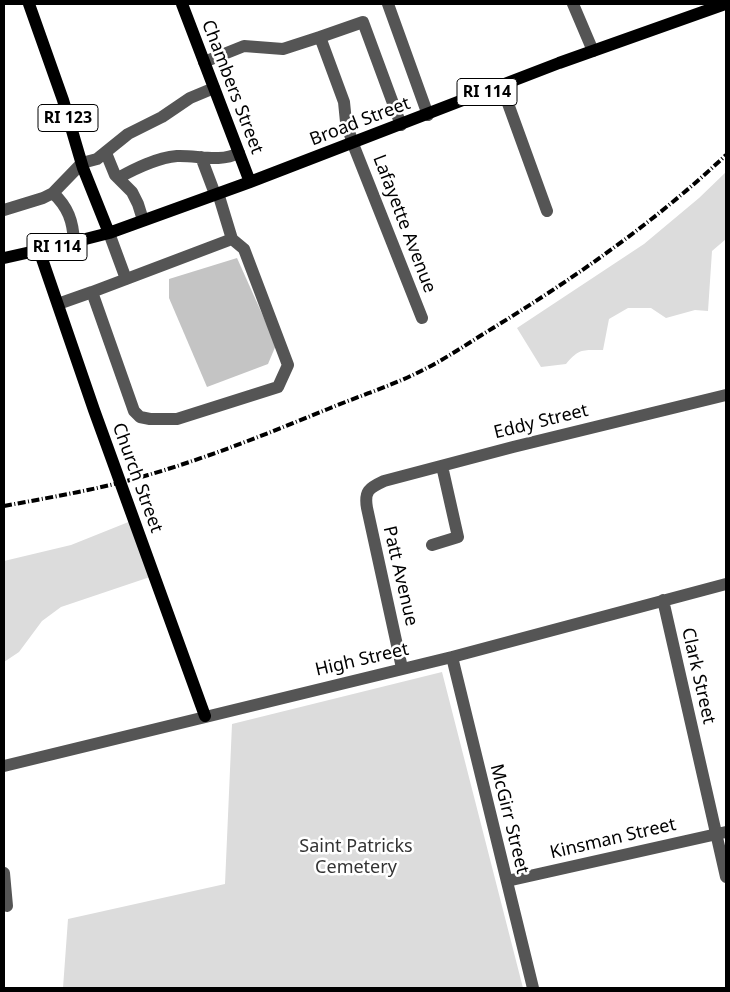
<!DOCTYPE html>
<style>
body{margin:0}
#map{position:relative;width:730px;height:992px;overflow:hidden;background:#fff;font-family:"Noto Sans",sans-serif}
canvas{display:block}
.frame{position:absolute;inset:0;border:5px solid #000;pointer-events:none}
</style>
<div id="map">
<canvas width="730" height="992"></canvas>
<div class="frame"></div>
</div>
<script>
const g = document.querySelector('canvas').getContext('2d');
g.lineJoin = 'round';
function fillPath(path, color) {
  g.fillStyle = color;
  g.fill(path, 'evenodd');
}
function trace(path, color, width, dash) {
  g.strokeStyle = color;
  g.lineWidth = width;
  g.lineCap = dash ? 'butt' : 'round';
  g.setLineDash(dash || []);
  g.stroke(path);
}
function label(font, color, halo, rows, align = 'center') {
  g.font = font + ' "Noto Sans",sans-serif';
  g.lineWidth = 5;
  g.setLineDash([]);
  g.textBaseline = 'middle';
  g.strokeStyle = halo;
  g.fillStyle = color;
  for (const [text, x, y, turn = 0] of rows) {
    g.save();
    g.translate(x, y);
    g.rotate((+turn || 0) * Math.PI / 180);
    g.textAlign = isNaN(turn) ? turn : align;
    if (halo) g.strokeText(text, 0, 0);
    g.fillText(text, 0, 0);
    g.restore();
  }
}
const green = new Path2D(`
 M726,172V239L712,251L708,311L695,310L666,318L651,308H628L609,319L603,350C583,350 579,348 566,364L541,367L517,328L644,244L699,198Z
 M131,521L150,577L61,607L42,621L19,652L4,662V561L71,545Z
 M442,672L523,988H63L68,919L225,884L232,724Z`);
const building = new Path2D(`
 M237,258L276,345L268,364L207,387L169,298V279Z`);
const minor = new Path2D(`
 M388,4L428,115
 M573,4L593,51
 M320,37L363,22L401,125
 M204,62L244,46L283,49L320,37L344,102L346,122L353,144L422,318
 M502,87L547,211
 M106,153L115,175L132,192L138,204L143,220
 M201,157L215,194
 M118,178C136,168 156,158 177,156C197,155 219,163 239,153
 M53,193C68,207 73,221 74,242
 M218,193L232,239L244,249L288,365L278,387L177,419H150L140,417L134,411L92,292L232,239
 M4,210L43,198L53,193L82,163L97,159L128,134L162,117L190,98L214,88
 M109,233L126,279
 M58,304L92,292
 M432,545L458,537L442,466
 M663,600L726,877
 M452,657L533,988
 M402,668L367,508C364,491 369,488 384,481L513,447L726,395
 M4,766L452,657L726,584
 M4,873L7,906
 M507,881L726,832`);
const major = new Path2D(`
 M29,4L63,100L83,168L109,233
 M182,4L250,182
 M39,250L94,410L205,716
 M4,258L62,245L109,233L250,182L559,63L725,4`);
const rail = new Path2D(`
 M4,506C52,497 101,489 148,475C210,457 269,433 328,409C359,396 394,385 423,370C447,358 470,342 493,328C576,277 655,222 726,155`);
const shields = [
 [487,92,60],
 [68,118,60],
 [57,247,60]
];
const shieldNames = [
 ["RI 114",487,92],
 ["RI 123",68,118],
 ["RI 114",57,247]
];
const streetNames = [
 ["Chambers Street",232,87,69],
 ["Broad Street",360,122,-21],
 ["Lafayette Avenue",404,224,69],
 ["Eddy Street",541,422,-14],
 ["Church Street",137,478,70],
 ["Patt Avenue",400,576,77],
 ["High Street",362,660,-13],
 ["Clark Street",698,676,77],
 ["McGirr Street",509,819,76],
 ["Kinsman Street",613,839,-13]
];
const parkNames = [
 ["Saint Patricks",356,847],
 ["Cemetery",356,868]
];
fillPath(green, '#dcdcdc');
fillPath(building, '#c4c4c4');
trace(minor, '#555', 12);
trace(major, '#000', 12);
trace(rail, '#000', 4, [8, 2.5, 1, 2.5]);
for (const [x, y, w] of shields) {
  const box = new Path2D();
  box.roundRect(x - w / 2, y - 13.5, w, 27, 4);
  g.fillStyle = '#fff';
  g.fill(box);
  trace(box, '#000', 1);
}
label('bold 16px', '#000', null, shieldNames);
label('18px', '#000', '#fff', streetNames);
label('18px', '#333', '#fff', parkNames);
</script>
